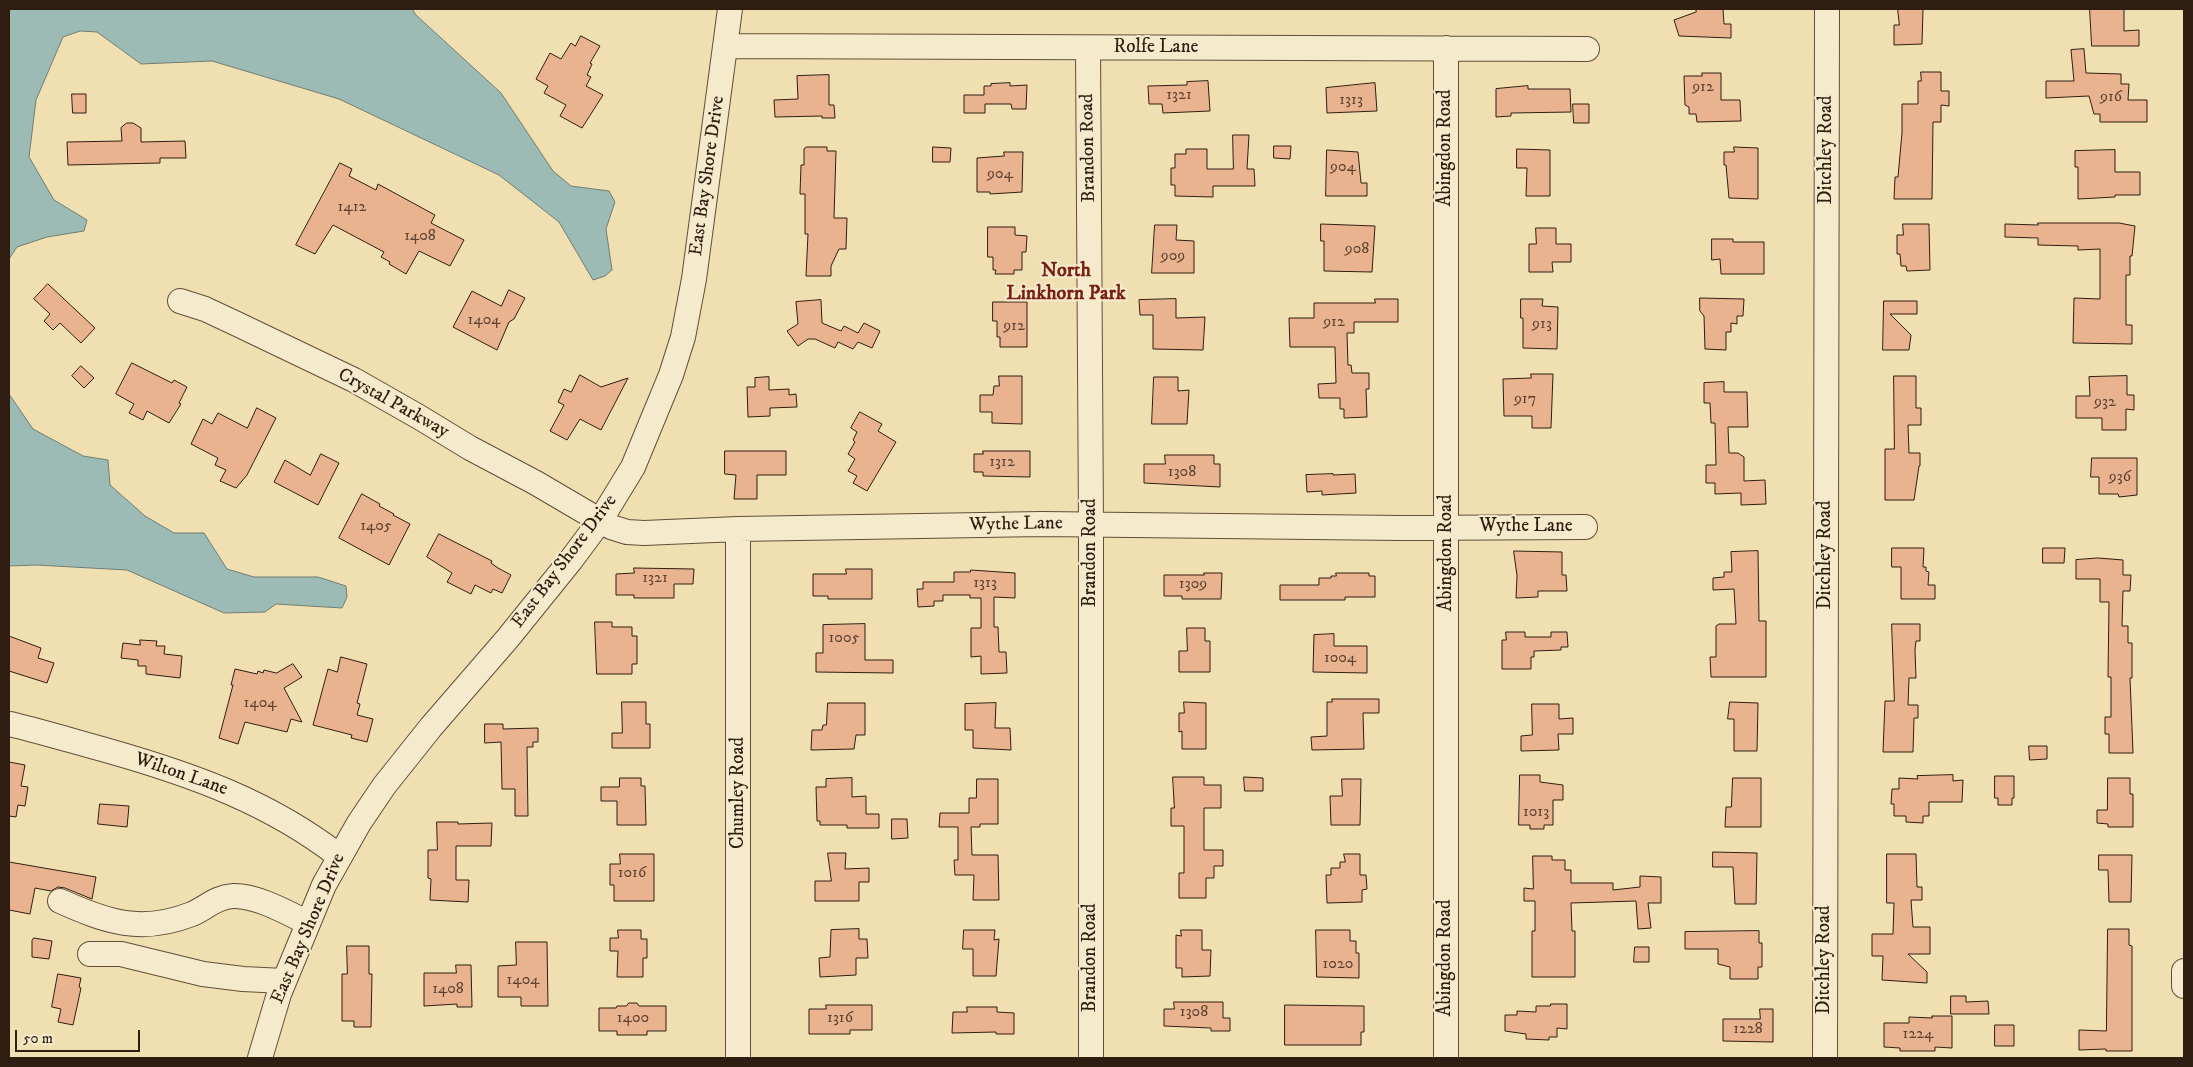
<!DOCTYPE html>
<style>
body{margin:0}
#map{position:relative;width:2193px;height:1067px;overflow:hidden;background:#f0e0b1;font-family:"IM FELL DW Pica",serif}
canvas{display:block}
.frame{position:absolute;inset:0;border:10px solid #301d11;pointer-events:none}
.scale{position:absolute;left:15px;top:1030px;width:125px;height:22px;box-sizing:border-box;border:2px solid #301d11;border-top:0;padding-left:6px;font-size:15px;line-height:18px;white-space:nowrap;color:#301d11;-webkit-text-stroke:4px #f5ebcc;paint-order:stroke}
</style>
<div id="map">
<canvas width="2193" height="1067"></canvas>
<div class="frame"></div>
<div class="scale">50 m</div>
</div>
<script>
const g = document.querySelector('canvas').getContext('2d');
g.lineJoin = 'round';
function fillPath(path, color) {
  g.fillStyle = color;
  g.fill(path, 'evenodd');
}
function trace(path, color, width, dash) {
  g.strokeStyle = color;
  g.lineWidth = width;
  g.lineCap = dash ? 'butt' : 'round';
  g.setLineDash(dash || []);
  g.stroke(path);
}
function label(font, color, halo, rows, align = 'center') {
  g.font = font + ' "IM FELL DW Pica",serif';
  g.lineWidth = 4;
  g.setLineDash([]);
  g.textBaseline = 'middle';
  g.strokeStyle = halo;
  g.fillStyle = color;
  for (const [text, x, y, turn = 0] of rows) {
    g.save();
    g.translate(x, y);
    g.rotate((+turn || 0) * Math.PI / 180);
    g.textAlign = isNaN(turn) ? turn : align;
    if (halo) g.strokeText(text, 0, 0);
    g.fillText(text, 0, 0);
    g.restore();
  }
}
const water = new Path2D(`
 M9,9H412L416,15L501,93L553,171L571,186L609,191L615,202L606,229L612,270L605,276L593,280L559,222L499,175L339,99L212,61L141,64L97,32L80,31L63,37L36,100L29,157L54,200L87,220L84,231L47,237L17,247L9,259Z
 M9,394L33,429L83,456L108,460L110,485L145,516L174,533H204L227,569L254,577H318L346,586L347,597L342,608L276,604L265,612L224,613L127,570L36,565L9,566Z`);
const building = new Path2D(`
 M1696,9H1723L1724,24H1731V38L1679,36L1674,20L1696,12Z
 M1898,9H1923L1922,44L1894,45V25H1899Z
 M2090,9H2124V31L2139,30V46H2092Z
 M581,36L600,46L590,63L592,64L587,75L591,77L586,86L603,95L582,128L560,116L566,105L544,93L548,86L536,79L550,53L561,59L571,43L575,46Z
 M2084,49L2086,73L2121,74V84H2129L2128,100H2147V122H2100V114H2094L2089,96L2046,98V81H2074L2071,50Z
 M1921,72H1941V91H1949V106L1941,105V122H1933L1932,199H1894L1895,177H1898L1902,133V104H1918V81H1921Z
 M1702,73H1721V100H1740L1741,121L1697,122L1696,114H1689V107L1685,105L1684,76H1702Z
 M829,75V105H834L835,118H822V116L775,117L774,100L798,99L797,76Z
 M1208,81L1210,111L1163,113L1162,104H1149L1148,86L1187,85V82Z
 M1010,83V86L1027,85L1026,109H1012L1011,104H985V113H964V95H984V86H991V84Z
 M1375,83L1377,111L1327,113L1326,88Z
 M1528,86V89H1570L1571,112L1511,113V116L1496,117V89Z
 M72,94H86V113H73Z
 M1573,104H1589V123H1574Z
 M127,123H133L141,128V142L185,141L186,158H160V163L68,165L67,142L122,141L121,128Z
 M1233,135H1249L1247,169H1254L1255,186H1213V197L1175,196V185H1171V168H1175V154H1186V149H1207V169H1233Z
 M1274,146H1291L1290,159L1274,158Z
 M807,147H827V151H836L834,218H847L846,249H839L831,266V276H806L808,234H805V194H800L801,165H804V149Z
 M933,147L951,148L950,162H933Z
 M1734,147L1758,148V199L1729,198L1726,165H1724V152H1734Z
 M1517,149L1550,150V196H1526L1527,168H1517Z
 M1327,150L1358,152L1361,183H1367V196H1326Z
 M2115,150V172H2140V195H2115V197L2078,199V167H2075V151Z
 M1004,152H1023L1022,192L990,194V192H977V158L1004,156Z
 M340,163L352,169L349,176L376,190L378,184L435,215L431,223L464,240L450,266L419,251L406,274L389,264L390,262L381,257L384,252L333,225L315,254L296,245Z
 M2038,223H2119L2135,226L2132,256H2130V275H2126V325H2132V344L2073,343L2074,298L2100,299V249L2078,250V246L2038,245V238L2005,237V224L2038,225Z
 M1321,224L1375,226L1372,272L1324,271V241H1321Z
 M1903,224H1929L1930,270L1907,271L1906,266H1901L1900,254H1897V235H1903Z
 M1155,225H1177L1176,240L1194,241V273H1152Z
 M988,227H1015V235L1027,236L1026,252H1022V270H1014V274H995L996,270H993V257H988Z
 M1536,228H1556V244H1571V262H1552L1553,272H1529V244H1536Z
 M1712,239H1733V242H1764V274H1721L1720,259L1712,260Z
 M48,284L95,328L81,343L60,323L53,330L44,321L50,314L34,299Z
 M509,290L525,298L514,319L509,322L497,350L453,327L472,291L501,306Z
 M1700,298L1744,299L1743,316H1737V324L1731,323V332H1726V350L1705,349L1704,316L1700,311Z
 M1176,299V318L1205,317L1203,350L1153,349V315H1140L1139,300Z
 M1375,299H1398V322H1354V333H1347L1348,365H1351L1352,373H1369V389H1366L1367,417L1344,418V409H1340V398H1319L1318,384L1336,383L1335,347H1290L1289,318H1314V303H1375Z
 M1521,299H1543L1542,306L1558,307L1557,349L1523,348V318H1521Z
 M821,300L822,323L841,331L844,326L858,333L864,323L880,331L872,348L858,342L853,349L838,342L835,348L815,339H808L798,346L787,331L798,324L796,302Z
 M1884,301H1917V314H1890L1911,335L1909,350H1883Z
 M993,302H1027V347H1000V337H997V321H993Z
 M132,363L172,383L174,380L187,387L179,403L181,404L169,423L147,411L143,420L129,413L134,404L116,394Z
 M81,366L94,378L84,388L72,376Z
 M1531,374H1553L1551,428H1532V416H1504L1503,379L1531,378Z
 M580,375L601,387L628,378L601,430L580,419L567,440L550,431L564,405L558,402L564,389L571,392Z
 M999,376H1022V424L992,423V412H980V395H993L994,386H999Z
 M1894,376H1916V408H1921V425H1908L1909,453H1920V466H1919L1914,500H1885V449H1894Z
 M2127,376V395H2134V410L2126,409V430H2102V418H2076V396H2090L2089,377Z
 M769,377V390L789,389V395L796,394L797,407L770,408V416L748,417L747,387H755V378Z
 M1154,377H1178V391L1189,390L1187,424H1152Z
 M1724,382V392H1747L1748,427H1728L1729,453H1738L1744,457V481L1765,480L1766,504L1741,505V493L1715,494V483H1706V465H1716L1715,423H1711L1710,403H1704V383Z
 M257,408L276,418L247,475L236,488L220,481L226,470L215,465L218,458L191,444L203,419L212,424L218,413L247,428Z
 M860,412L882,424L878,431L896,442L867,491L853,483L857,476L848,471L855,459L848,454L855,442L853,440L857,432L851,428Z
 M725,451H786V475H757V499H734L736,475L725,474Z
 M983,451H1030V477L983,476V472H974V454H983Z
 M321,454L339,463L318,505L274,482L285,460L310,475Z
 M1165,455H1214V464H1220V487L1144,483V464H1165Z
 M2092,458H2137V495L2119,497L2118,494H2099V477H2091Z
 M1333,474V475L1355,474L1356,493L1322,495V491L1307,492L1306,475Z
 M362,494L380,504L379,506L394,514L393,515L410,524L389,565L339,538Z
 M439,534L492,561L491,563L498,568L511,575L502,593L493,589L491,593L475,585L471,594L447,582L452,573L427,557Z
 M1892,548H1924L1923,567H1926V571L1929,572L1928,585H1935V599H1901V567H1892Z
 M2043,548H2065L2064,563H2043Z
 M1514,551L1562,552V575H1566L1567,591H1538V597L1516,598L1517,576Z
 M1758,551L1759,621H1766V677H1711L1710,657H1716V626L1719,624H1736L1734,589L1713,590V578L1724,577V572H1732L1731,552Z
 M2098,558L2123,560V575H2131L2130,591H2123L2122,626H2128V643H2132V678H2130L2133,753H2109V734H2105V717H2111V677H2108L2109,602H2100V579H2076V560Z
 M634,568L694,569L693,584H674V598H634V595H616V574L634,573Z
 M846,569H872V599H828V596H813V574H846Z
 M971,570L1015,573V598L994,597V627H998L999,652H1006L1007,673L981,674V656L971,657V628H981V598H970V595H943V601H934V606L918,607L917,589H923V582H954V572H970Z
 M1204,573H1222L1221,599H1182V596H1164V575H1204Z
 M1336,573H1369V576H1375V597H1345V600H1280V585H1319V578H1331V576H1336Z
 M595,622H612V627H632V636H637V664H632V674H597Z
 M865,624V660H893V673L816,672V653H823V625Z
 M1892,624H1920V641H1916L1915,650L1916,678H1909L1908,705H1918V718H1914L1913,752H1883L1885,701H1894Z
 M1187,628H1205V641H1210V672H1179V651H1187Z
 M1506,632H1525V637H1551V632H1567L1568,647H1561V650L1534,651V657H1531V669H1502V640H1506Z
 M1334,634V646H1367V673L1313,672L1314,635Z
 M9,636L41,648L38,658L54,663L47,683L9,671Z
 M140,640L157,641L156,646H165L164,654L182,656L180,678L146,674V666H138V660L121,658L123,643L140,645Z
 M341,657L367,664L357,703L360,704L357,715L373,719L367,742L351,738L352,735L313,725L328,669L337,672Z
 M293,664L302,677L284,688L302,722L291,719L287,732L245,722L238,744L219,738L233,685H231L235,669L257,674L258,671L263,673L264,670L276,673Z
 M1332,699H1379V713H1363L1364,749L1312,750L1311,737L1327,736V702H1332Z
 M622,702H646V724H650V748H612V733H622Z
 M1184,702L1206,703V749H1182V731L1179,732V713H1184Z
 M1730,702L1758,703L1757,751H1734V719H1728Z
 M828,703H865V735H856L854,749L811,750L812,730H822L823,725H826Z
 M996,703L995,728H1010L1011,750L973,748V730H965V704Z
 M1532,704H1559V719L1573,718V734H1558L1559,750L1521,751V736L1532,735Z
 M485,724H503V729L538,728V742H533V747H527L528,816H515V789H502L501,742L485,743Z
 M2029,746H2047V759L2030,760Z
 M9,762L25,765L21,786L28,787L25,806L18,805L16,817L9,816Z
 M1520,775H1540V782L1563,785V800H1553V825H1544V829H1530V825H1519Z
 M1953,775V781L1963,780L1962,802H1929V816H1923V823L1906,822V816H1894V804H1891L1892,789H1899V778L1918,779L1917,776Z
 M1995,776H2014V798H2012V805H1998V798H1995Z
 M1173,777H1204V785H1221V808H1204V850H1223V866H1214V878H1206V898H1179V873H1184V826H1171V808H1174Z
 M1244,777L1263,778V791H1245Z
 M620,778H641V786H645L646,825H617V801H601V787H619Z
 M852,778V797L866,796V814H879V828H847V825H820V821H817L816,787H826V779Z
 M1733,778H1761V827H1725L1726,807H1731Z
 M2108,778H2130V794H2133V827H2108V824L2097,823V810H2107Z
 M977,779H998V824H980V827H971L972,855H998L999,900H973L974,875H955L954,860H958V827H939L940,813H969V798H976Z
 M1342,779H1361L1360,825H1331L1330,796H1342Z
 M100,804L129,806L127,827L98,824Z
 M892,819H907L908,838L892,839Z
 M437,822H458V824L492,823L491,846H456V880H469L468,902L430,900L431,879L428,878V850H437Z
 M1713,852L1757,853L1756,904H1735L1733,867H1713Z
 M828,853H846L845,869L869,868V882H859V901H815V881H831Z
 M620,854H654V901H614V885H610V864H620Z
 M1344,854H1360V875H1366L1367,889L1362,890V902L1327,903L1326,875H1331V868H1340V862H1345Z
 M1887,854H1916L1917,887H1922V900H1911L1913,927H1930V954H1908L1927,972V983L1882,980L1883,956H1872V934H1893L1894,903H1887Z
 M2099,855H2132L2131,902H2109L2108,870H2099Z
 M1533,856H1552V860H1565V870H1571V883H1613V890L1640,887V876L1661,877V903H1648L1651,928L1638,929L1636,901L1571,903L1572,931H1575V977H1532V931H1535V901H1524V888L1533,889Z
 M9,862L96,877L92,899L65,888L58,887L51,891L35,888L30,914L9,910Z
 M859,929V939H867L868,958H856V975L820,977L819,958L830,957L831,930Z
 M2108,929H2129V945L2132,946V1051H2106V1049L2079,1050V1030L2106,1031Z
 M618,930H641V939H647V958H643V977H617L618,951H610V938H618Z
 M964,930H995L994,940L999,939L996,976H973V949H963Z
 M1181,930H1202V950H1211L1210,976L1182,977V968H1176V935L1181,936Z
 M1316,930H1350V941H1356V953H1359V978L1317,977Z
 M1759,931V943H1762V967H1758V979H1730V967L1718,964V949H1685V932Z
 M34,938L52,941L49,959L32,957V941Z
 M516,942H547L548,1006H521V997H498V966L516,965Z
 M347,946H369V974H372L371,1027H354V1021H342V974H347Z
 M1635,947H1649V962H1634Z
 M456,965H471L472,1007H457V1004L424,1006V973H456Z
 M58,974L81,978L79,987L81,988L73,1025L58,1022L61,1009L52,1007Z
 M1951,996H1966V1002L1988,1001L1989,1014H1951Z
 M1174,1002H1223V1018H1230V1031H1211V1028L1164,1026V1009H1174Z
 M629,1003H637L639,1006H666V1031H647V1035H617V1031H599V1008H616L617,1006H626Z
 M1551,1004H1567V1029L1557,1028V1037H1549V1040L1526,1039V1034L1505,1031V1015H1517V1011L1536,1012V1006H1550Z
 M826,1005H872V1030H850V1034H809V1009H826Z
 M1285,1005L1364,1006V1032H1361V1045H1285Z
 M967,1007H997V1012L1014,1013V1034H996V1032L952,1033L953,1012H967Z
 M1760,1009H1773V1042L1723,1041V1019H1760Z
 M1932,1016H1952V1048L1935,1047V1051H1900V1048L1884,1047V1023H1909V1017L1932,1018Z
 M1995,1025H2014V1046H1995Z`);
const minor = new Path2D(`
 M725,46L1587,49
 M1088,48L1091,525V1058
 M1446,48V1058
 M180,301L205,309L237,324L354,380L419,417L470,448L536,483L611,527L627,532L644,533L738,529L1042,524L1400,528L1585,527
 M738,529V1058
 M10,724C43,732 76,742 109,751C193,775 269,802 339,856
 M60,901C107,922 141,934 192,914C206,908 216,897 233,896C256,895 288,913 308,923
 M90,954H121L203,974L243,979L284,981
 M2184,971V986
 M260,1058L279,994L324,885L359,823L384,786L431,727L508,638L571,560L600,521L633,467L671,375L683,337L694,279L730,9
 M1825,1058L1827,9`);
const numberNames = [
 ["912",1703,88],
 ["1321",1179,96],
 ["916",2111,98],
 ["1313",1351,101],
 ["904",1343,168],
 ["904",1000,175],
 ["1412",352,208],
 ["1408",420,237],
 ["908",1357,250],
 ["909",1173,257],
 ["1404",484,321],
 ["912",1334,323],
 ["913",1542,325],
 ["912",1014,327],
 ["917",1525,400],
 ["932",2105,403],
 ["1312",1002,463],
 ["1308",1182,473],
 ["936",2120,478],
 ["1405",376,527],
 ["1321",655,579],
 ["1313",985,584],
 ["1309",1193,585],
 ["1005",844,639],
 ["1004",1340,659],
 ["1404",260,704],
 ["1013",1536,813],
 ["1016",632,874],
 ["1020",1338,965],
 ["1404",523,981],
 ["1408",448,990],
 ["1308",1194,1013],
 ["1400",633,1019],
 ["1316",840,1019],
 ["1228",1748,1030],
 ["1224",1918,1035]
];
const streetNames = [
 ["Rolfe Lane",1156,48],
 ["Brandon Road",1089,148,-91],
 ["Abingdon Road",1446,148,-90],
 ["Ditchley Road",1827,150,-90],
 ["East Bay Shore Drive",708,176,-82],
 ["Crystal Parkway",393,404,29],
 ["Wythe Lane",1016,525,-1],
 ["Wythe Lane",1526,527],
 ["Brandon Road",1091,553,-90],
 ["Abingdon Road",1447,553,-90],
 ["Ditchley Road",1826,555,-90],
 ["East Bay Shore Drive",565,562,-53],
 ["Wilton Lane",181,775,19],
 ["Chumley Road",739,793,-90],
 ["East Bay Shore Drive",309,929,-67],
 ["Brandon Road",1091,958,-90],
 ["Abingdon Road",1446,958,-90],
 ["Ditchley Road",1825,960,-90]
];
const neighbourhoodNames = [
 ["North",1066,272],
 ["Linkhorn Park",1066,295]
];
fillPath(water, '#9dbbb5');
trace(water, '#717c73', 1);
fillPath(building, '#eab390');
trace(building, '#301d11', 1);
trace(minor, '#604e39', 26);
trace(minor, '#f5ebcc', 24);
label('16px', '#5e4231', null, numberNames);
label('19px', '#301d11', '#f5ebcc', streetNames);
label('bold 20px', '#7a1f14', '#f5ebcc', neighbourhoodNames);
</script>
